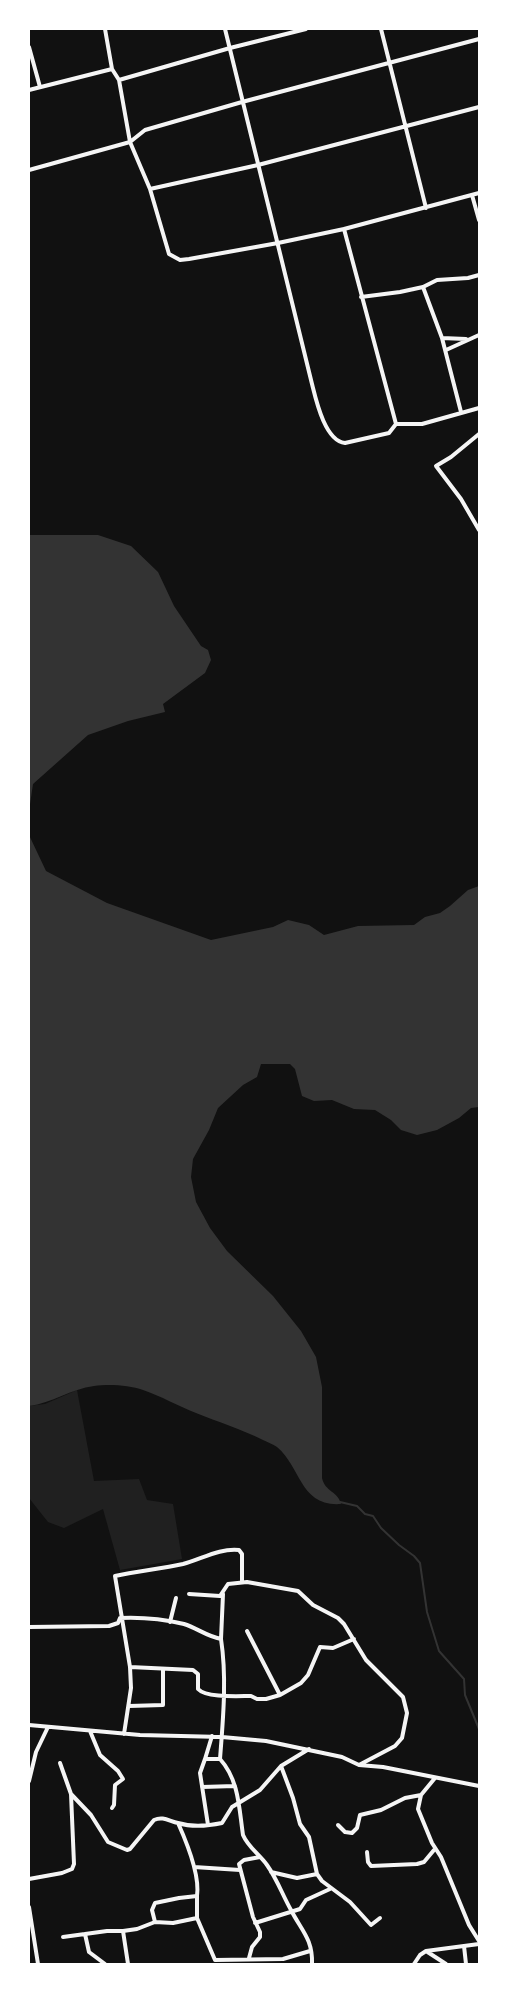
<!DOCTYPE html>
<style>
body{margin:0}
#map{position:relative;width:508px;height:1993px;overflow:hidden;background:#111;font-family:Commissioner,sans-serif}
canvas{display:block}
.frame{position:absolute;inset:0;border:30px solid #fff;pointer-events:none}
</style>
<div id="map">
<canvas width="508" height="1993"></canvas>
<div class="frame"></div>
</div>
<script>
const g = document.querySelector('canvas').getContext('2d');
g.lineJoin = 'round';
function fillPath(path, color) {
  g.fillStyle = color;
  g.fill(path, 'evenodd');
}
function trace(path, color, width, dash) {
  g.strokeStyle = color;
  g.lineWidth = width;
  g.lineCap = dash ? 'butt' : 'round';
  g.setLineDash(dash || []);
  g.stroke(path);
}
const green = new Path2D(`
 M77,1390L94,1481L139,1479L147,1500L173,1504L182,1559L120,1570L103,1509L64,1528L48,1522L29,1498V1406L45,1404Z`);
const water = new Path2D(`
 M29,535H98L131,546L158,572L174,606L201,646L208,650L211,660L205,673L163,704L165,712L128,721L88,735L33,784L29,811Z
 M29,835L46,871L107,903L211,940L273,927L288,920L309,925L324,935L358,926L414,925L425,917L440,913L450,906L468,890L479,886V1107L471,1108L459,1118L437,1130L417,1135L401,1130L391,1120L375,1110L354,1109L332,1100L314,1101L302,1096L295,1069L290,1064H261L257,1077L243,1085L218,1108L209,1130L193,1159L191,1177L196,1202L210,1228L227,1251L273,1296L301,1331L316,1357L322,1387V1478C325,1492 338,1491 341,1504C300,1507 301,1467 277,1447C273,1444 267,1442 263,1440C241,1429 218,1422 196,1413C178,1406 161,1396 143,1390C129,1385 109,1384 94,1386C71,1389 52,1403 29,1406Z`);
const stream = new Path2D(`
 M340,1502L357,1506L365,1514L373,1516L381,1528L399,1545L414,1556L420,1563L427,1612L439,1651L464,1679L465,1695L479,1729`);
const minor = new Path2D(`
 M105,29L112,69L119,80L130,142L150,189L169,254L180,260L189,259L278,243L344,229L479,193
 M225,29L312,384C316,400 325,441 345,443L389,433L396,424H422L479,408
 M381,29L426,208
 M29,47L40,87
 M119,80L230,48L306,29
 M29,90L112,69
 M29,170L130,142L145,130L242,102L479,39
 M150,189L258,165L479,107
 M472,195L479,220
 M344,229L396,424
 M423,287L442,338L461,412
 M361,297L400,292L423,287L437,280L468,278L479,275
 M442,338L466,339
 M446,350L479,335
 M479,434L451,457L436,466L461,499L479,530
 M189,1594L220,1596L228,1584L247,1582L298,1591L313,1605L338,1618L344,1624L366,1660L403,1697L407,1713L402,1738L395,1746L359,1765
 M170,1622L176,1598
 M29,1627L109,1626L118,1623L120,1618C142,1617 163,1619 184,1624C197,1628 206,1636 221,1639C227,1678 223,1720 220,1759
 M247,1631L280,1695L301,1683L308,1675L320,1647L333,1648L354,1639
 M221,1639L223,1594
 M130,1667L193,1670L198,1674V1689C206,1698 238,1696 251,1696L257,1699H266L280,1695
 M129,1706L163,1705V1669
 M29,1725L140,1735L222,1737L266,1741L342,1757L359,1765L383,1767L479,1786
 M90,1731L100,1755L118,1771L123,1779L115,1785L114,1805L112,1808
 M124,1734L131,1688L130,1667L115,1576C137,1571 161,1569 183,1564C202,1559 219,1548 239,1550L242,1554V1581
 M212,1736L205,1759H220C239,1780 239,1808 243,1835C248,1847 259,1854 267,1865C277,1879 283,1896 291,1910C301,1930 313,1939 312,1964
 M205,1759L200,1773L208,1825
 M60,1763L71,1794L91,1815L108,1842L127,1850L130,1849L154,1820C163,1816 169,1821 178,1823C191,1827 208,1826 222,1823L232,1807L260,1790L281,1766L309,1749
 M281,1766L293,1798L300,1824L309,1837L317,1874
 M435,1778L421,1795L418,1809L432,1843L441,1857L469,1925L479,1941
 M29,1781L36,1752L48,1727
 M202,1787L235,1786
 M338,1825L345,1832L352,1833L357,1828L360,1815L381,1810L405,1798L421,1795
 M367,1852L368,1862L371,1866L417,1864L424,1862L434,1850
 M194,1867L240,1870
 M271,1872L297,1878L317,1874L322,1881L350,1902L371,1925L380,1918
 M29,1879L62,1873L72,1869L74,1864L71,1794
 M197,1896V1918L215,1960L283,1959L310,1951
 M29,1907L38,1964
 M155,1922L173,1923L197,1918
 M255,1923L300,1909L306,1900L330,1889
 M123,1931L137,1929L155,1922L152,1910L155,1903L179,1898L197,1896C200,1875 187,1843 178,1823
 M85,1934L89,1952L105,1964
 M63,1937L107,1931H123L128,1964
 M464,1946L466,1964
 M426,1951L446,1964
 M249,1958L252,1947L260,1937V1932L253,1917L239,1864L244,1860L260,1857
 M414,1964L420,1955L426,1951L479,1944`);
fillPath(green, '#202020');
fillPath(water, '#333');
trace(stream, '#333', 2);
trace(minor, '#f5f5f5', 4);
</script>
